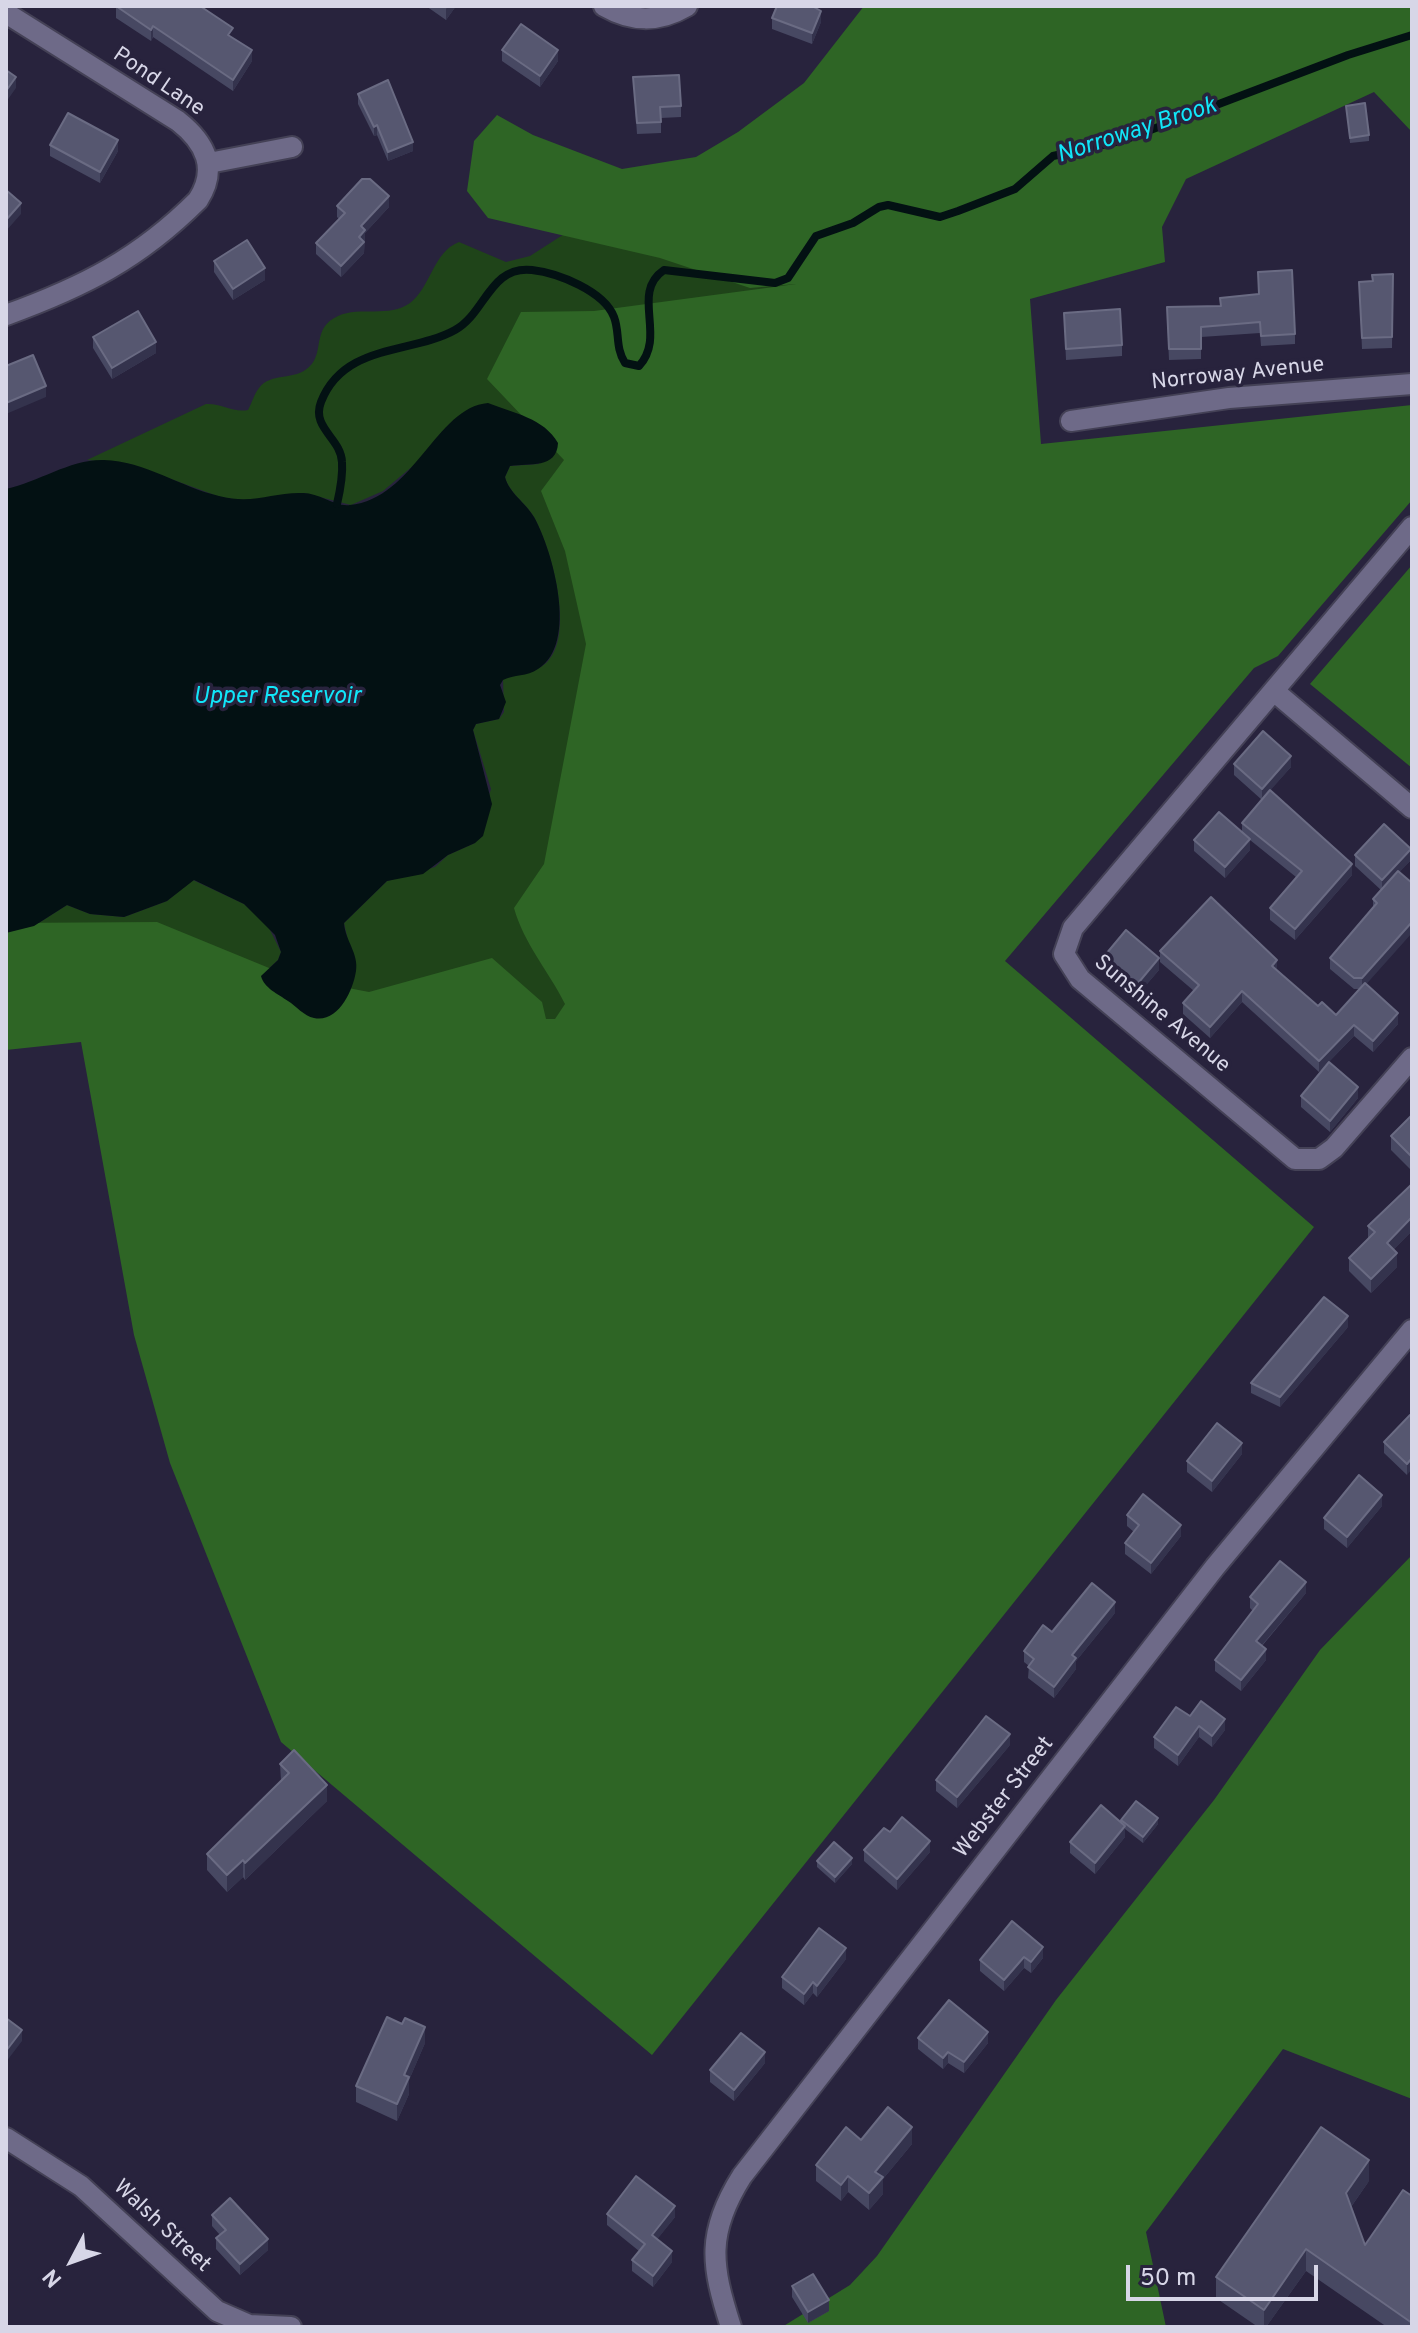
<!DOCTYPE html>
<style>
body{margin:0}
#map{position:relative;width:1418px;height:2333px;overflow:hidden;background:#28233d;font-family:Overpass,sans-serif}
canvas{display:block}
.frame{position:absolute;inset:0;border:8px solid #d7d6e7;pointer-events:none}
.north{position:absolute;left:32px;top:2221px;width:80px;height:80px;-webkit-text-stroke:6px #28233d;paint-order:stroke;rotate:229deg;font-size:22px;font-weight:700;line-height:32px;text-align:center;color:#d7d6e7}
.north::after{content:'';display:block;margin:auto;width:28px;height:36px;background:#d7d6e7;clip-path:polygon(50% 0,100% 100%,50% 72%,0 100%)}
.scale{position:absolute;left:1126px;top:2265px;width:192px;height:36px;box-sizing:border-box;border:4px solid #d7d6e7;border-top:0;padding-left:10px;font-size:24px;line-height:28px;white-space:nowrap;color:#d7d6e7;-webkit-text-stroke:6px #28233d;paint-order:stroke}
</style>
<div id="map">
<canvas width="1418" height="2333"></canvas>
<div class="frame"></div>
<div class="north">N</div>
<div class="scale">50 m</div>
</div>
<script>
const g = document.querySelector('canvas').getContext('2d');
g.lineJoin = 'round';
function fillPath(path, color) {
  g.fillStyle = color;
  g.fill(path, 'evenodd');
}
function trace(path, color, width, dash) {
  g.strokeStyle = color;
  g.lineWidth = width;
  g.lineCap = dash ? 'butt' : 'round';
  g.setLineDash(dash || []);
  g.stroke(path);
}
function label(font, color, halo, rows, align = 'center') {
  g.font = font + ' Overpass,sans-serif';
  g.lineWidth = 7;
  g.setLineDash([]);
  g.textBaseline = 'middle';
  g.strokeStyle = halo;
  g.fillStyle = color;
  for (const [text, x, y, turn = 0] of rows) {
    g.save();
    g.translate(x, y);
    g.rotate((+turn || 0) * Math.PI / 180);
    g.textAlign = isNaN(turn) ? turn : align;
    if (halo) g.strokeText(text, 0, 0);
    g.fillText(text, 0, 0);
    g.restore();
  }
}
const green = new Path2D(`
 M572,229L814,275L559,425L599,610L567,1027L334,1012L349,945L344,923L387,881L435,867L448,855L475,843L491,789L473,730L476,724L499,719L504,712L503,679C518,672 535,675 548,661C575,632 551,548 534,517C526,503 509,493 505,477L510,466L539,464L528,417L515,414L426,455L383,491L351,505L304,493L246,501L220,497L130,464L87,460L206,404C221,403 233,413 248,410C252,403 254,394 259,388C271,372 295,381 309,367C325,353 311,328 338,316C360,306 389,318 410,303C431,287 433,252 459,242L506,262L530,256Z
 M193,880L244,904L268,926L281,952L278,960L266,971L34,926L67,905L90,914L124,917L167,901Z`);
const forest = new Path2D(`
 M864,6H1412V132L1374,92L1186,179L1162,227L1165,262L1030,299L1041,444L1412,405V500L1278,656L1254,668L1005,961L1314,1227L652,2055L281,1742L170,1463L134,1335L81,1042L6,1050V923L157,922L291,977L369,992L492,958L542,1002L546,1019H555L565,1004C548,970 524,944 514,908L544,864L586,644L565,551L541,491L564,460L487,379L521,312L594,311L796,284L750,288L660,258L488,218L467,191L474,141L497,115L533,135L622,169L696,157L738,132L804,83Z
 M1412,565V768L1310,684Z
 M1412,1555V2099L1283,2049L1146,2232L1166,2327H782L850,2285L877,2256L1056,2000L1214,1800L1320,1650Z`);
const water = new Path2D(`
 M488,403C513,413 544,418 558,443C557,469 529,463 510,466L505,477C509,493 526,503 534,517C553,551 579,644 538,669C527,677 514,674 503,680L500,685L506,702L499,719L476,724L473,730L492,804L483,836L475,843L448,855L423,874L387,881L344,923C345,940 359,954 356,971C353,991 338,1023 314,1018C304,1016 296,1006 288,1001C278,994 264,988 261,976L278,960L281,952L275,935L244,904L194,880L167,901L124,917L90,914L67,905L34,926L6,933V489C39,482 70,459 104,460C145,461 180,487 219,496C254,505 272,492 303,493C320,493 334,507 350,505C414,499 436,407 488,403Z`);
const stream = new Path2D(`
 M337,504C340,491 343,475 342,462C341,438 311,428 321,402C344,343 412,354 455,330C485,314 490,265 532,270C558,273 604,291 614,317C620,333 615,347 625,363L639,366C667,336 630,293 664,270L775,283L788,278L816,236L853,223L879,207L888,205L940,217L958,211L1015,189L1053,156L1124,140L1348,55L1412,35`);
const street = new Path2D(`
 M604,6C632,22 658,23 687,6
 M6,13L178,121C206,143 218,169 198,200C139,259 83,287 6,315
 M209,163L292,147
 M1071,421L1229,398L1412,384
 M1412,527L1073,928L1064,954L1080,979L1295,1159H1319L1334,1148L1412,1058
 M1274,691L1412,808
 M6,2138L81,2186L217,2311L249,2325L291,2327
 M731,2327C711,2265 706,2233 742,2176L1215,1567L1412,1330`);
const wall = new Path2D(`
 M116,6L233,38L252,61L233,91L153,37L151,41L116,18Z
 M426,6H456L446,20Z
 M816,9L821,22L812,44L772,29V18Z
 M502,50L558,61L540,87L502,61Z
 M633,77L681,106V117L661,118V133L637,134Z
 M358,94L413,151L388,161L377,135L374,136L358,104Z
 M1346,106L1369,135V141L1350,143Z
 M50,145L118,151L100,183L50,156Z
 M337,206L389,207L365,233L364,253L341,277L316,254V243L339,219L337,217Z
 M214,261L265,280L233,300L214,272Z
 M1393,274L1392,348L1362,349L1359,282L1373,281Z
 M1220,298L1295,334V344L1261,346L1260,333L1201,337V359L1169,360L1167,318L1220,306Z
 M1064,313L1122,345V356L1066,360Z
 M93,337L156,353L112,379L93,348Z
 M1234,764L1291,767L1270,790L1352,875L1295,940L1270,920V908L1296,877L1250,840V850L1225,878L1194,851V840L1242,832V823L1262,800L1234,775Z
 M1355,855L1411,860L1399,872L1366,984L1398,1024L1373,1052L1354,1036L1319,1072L1242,1002L1210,1038L1183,1014V1003L1194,991L1160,962V951L1277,971L1318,1006L1336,1015L1360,989H1354L1330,969V958L1373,908V899L1381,890L1355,866Z
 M1101,960L1159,970L1134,999L1101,971Z
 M1301,1096L1358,1098L1330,1132L1301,1107Z
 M1412,1117V1171L1391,1150V1136Z
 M1412,1184V1231L1394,1249L1397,1267L1371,1293L1349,1271V1258L1368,1239V1226Z
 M1348,1327L1280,1407L1251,1393V1383Z
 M1412,1417L1407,1475L1384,1453V1442Z
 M1242,1454L1212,1492L1187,1472V1461Z
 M1382,1506L1347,1548L1324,1529V1518Z
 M1127,1515L1181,1536L1151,1574L1125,1554V1543L1134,1532L1127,1526Z
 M1306,1593L1262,1646L1266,1660L1241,1691L1215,1671V1660L1253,1611L1250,1608V1597Z
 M1115,1613L1076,1661V1669L1054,1698L1028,1678L1029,1666L1024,1662V1651L1052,1632Z
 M1190,1716L1225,1730L1212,1747L1199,1737L1178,1766L1154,1748V1737Z
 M1010,1745L957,1808L936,1791V1780Z
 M280,1764L327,1801L245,1880L243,1877L227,1892L207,1870V1854L281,1781Z
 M1121,1820L1158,1824L1143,1843L1125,1829V1837L1095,1874L1070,1853V1842L1121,1822Z
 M890,1832L930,1852L897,1890L864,1861V1850Z
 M817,1861L852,1864L835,1883L817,1867Z
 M1043,1947V1958L1031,1973L1024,1968L1004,1991L980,1971V1960Z
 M846,1959L817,1997L813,1993L804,2005L782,1988V1977Z
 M918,2038L988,2043L964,2073L948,2063L943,2069L918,2049Z
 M425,2043L409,2080V2094L397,2121L356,2102V2086Z
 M765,2063L734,2101L710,2082V2070Z
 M861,2140L912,2144L883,2179V2194L869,2210L848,2192L841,2201L816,2181V2165Z
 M1369,2181L1351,2207L1365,2245L1412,2196V2327H1387L1306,2271L1266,2327H1258L1216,2298V2277Z
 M607,2214L675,2217L657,2239L672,2262L653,2287L632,2271V2260L639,2251L607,2225Z
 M212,2215L268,2250L240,2275L216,2249V2238L220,2235L212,2226Z
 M792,2286L829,2311L808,2323L792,2297Z`);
const shadedWall = new Path2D(`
 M448,6H456L446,20V9Z
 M821,11V22L812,44V33Z
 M153,26V37L151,41V30Z
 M252,50V61L233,91V80Z
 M558,50V61L540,87V76Z
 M16,77V88L6,102V91Z
 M377,125V135L374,136V127Z
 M118,140V151L100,183V172Z
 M413,142V151L388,161V152Z
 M389,196V207L365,233L364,253L341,277V266L361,226Z
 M21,203V214L6,231V220Z
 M265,268V280L233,300V289Z
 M156,342V353L112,379V368Z
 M46,386V397L6,414V403Z
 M1291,756V767L1262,800V789Z
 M1250,839V850L1225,878V867Z
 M1411,849V860L1382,891V880Z
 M1352,864V875L1295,940V929Z
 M1412,922V933L1362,989V978Z
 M1159,958V970L1134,999V988Z
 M1277,960V971L1272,966Z
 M1242,991V1002L1210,1038V1027Z
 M1398,1013V1024L1373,1052V1041Z
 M1354,1025V1036L1319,1072V1061Z
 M1358,1087V1098L1330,1132V1121Z
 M1412,1217V1231L1387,1256V1243Z
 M1397,1253V1267L1371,1293V1279Z
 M1348,1316V1327L1280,1407V1397Z
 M1242,1443V1454L1212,1492V1481Z
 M1412,1458V1469L1407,1475V1464Z
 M1382,1495V1506L1347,1548V1537Z
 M1181,1525V1536L1151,1574V1563Z
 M1306,1582V1593L1256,1652V1641Z
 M1115,1602V1613L1076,1661V1669L1054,1698V1687L1072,1655Z
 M1266,1649V1660L1241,1691V1680Z
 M1225,1719V1730L1212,1747V1736Z
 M1199,1726V1737L1178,1766V1755Z
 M1010,1734V1745L957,1808V1797Z
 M327,1785V1801L245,1880V1863Z
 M1158,1818V1824L1143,1843V1837Z
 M1125,1826V1837L1095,1874V1863Z
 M930,1841V1852L897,1890V1879Z
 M852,1858V1864L835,1883V1877Z
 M243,1860V1877L227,1892V1875Z
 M1043,1947V1958L1031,1973V1962Z
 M846,1948V1959L817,1997V1986Z
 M1024,1957V1968L1004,1991V1980Z
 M813,1982V1993L804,2005V1994Z
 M425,2027V2043L409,2080V2094L397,2121V2104L404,2075Z
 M22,2030V2041L6,2062V2051Z
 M988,2032V2043L964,2073V2062Z
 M765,2052V2063L734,2101V2090Z
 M948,2052V2063L943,2069V2058Z
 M912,2127V2144L883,2179V2194L869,2210V2193L875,2172Z
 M1369,2160V2181L1346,2214V2193Z
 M848,2176V2192L841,2201V2185Z
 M675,2206V2217L652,2246V2235Z
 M268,2239V2250L240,2275V2264Z
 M1306,2249V2271L1266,2327H1264V2310Z
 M672,2251V2262L653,2287V2276Z
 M829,2300V2311L808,2323V2312Z`);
const building = new Path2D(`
 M116,6H200L233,28L228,35L252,50L233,80L153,26L151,30Z
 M777,6H812L821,11L812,33L772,18Z
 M521,24L558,50L540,76L502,50Z
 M6,70L16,77L6,91Z
 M679,75L681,106L660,107L661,122L637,123L633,77Z
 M388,80L413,142L388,152L377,125L374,127L358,94Z
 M1365,103L1369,135L1350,138L1346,106Z
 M68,113L118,140L100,172L50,145Z
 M362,179H370L389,196L361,226L365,230L359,237L364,242L341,266L316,243L345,213L337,206Z
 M6,190L21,203L6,220Z
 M247,240L265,268L233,289L214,261Z
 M1292,270L1295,334L1261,336L1260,322L1201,327V349H1169L1167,307L1221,306L1220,298L1259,294L1258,272Z
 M1393,274L1392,337L1362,338L1359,282L1373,281L1372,275Z
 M1120,309L1122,345L1066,349L1064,313Z
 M138,311L156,342L112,368L93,337Z
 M33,355L46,386L6,403V366Z
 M1263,731L1291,756L1262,789L1234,764Z
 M1270,790L1352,864L1295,929L1270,908L1302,871L1242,823Z
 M1219,812L1250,839L1225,867L1194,840Z
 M1384,824L1411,849L1382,880L1355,855Z
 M1398,871L1412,883V922L1362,978H1354L1330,958L1377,903L1373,899Z
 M1211,897L1277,960L1272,966L1318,1006L1322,1002L1336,1015L1365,983L1398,1013L1373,1041L1354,1025L1319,1061L1242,991L1210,1027L1183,1003L1199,985L1160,951Z
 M1126,930L1159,958L1134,988L1101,960Z
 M1329,1062L1358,1087L1330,1121L1301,1096Z
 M1411,1116L1412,1117V1157L1391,1136Z
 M1412,1184V1217L1387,1243L1397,1253L1371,1279L1349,1258L1375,1232L1368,1226Z
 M1324,1297L1348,1316L1280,1397L1251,1383Z
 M1410,1415L1412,1417V1458L1407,1464L1384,1442Z
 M1217,1423L1242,1443L1212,1481L1187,1461Z
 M1359,1475L1382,1495L1347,1537L1324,1518Z
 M1143,1494L1181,1525L1151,1563L1125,1543L1139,1525L1127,1515Z
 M1280,1561L1306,1582L1256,1641L1266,1649L1241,1680L1215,1660L1258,1604L1250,1597Z
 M1092,1583L1115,1602L1072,1655L1076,1658L1054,1687L1028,1667L1034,1659L1024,1651L1043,1625L1052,1632Z
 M1201,1701L1225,1719L1212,1736L1199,1726L1178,1755L1154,1737L1176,1707L1190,1716Z
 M986,1716L1010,1734L957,1797L936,1780Z
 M294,1750L327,1785L245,1863L243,1860L227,1875L207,1854L289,1773L280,1764Z
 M1136,1801L1158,1818L1143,1837L1121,1820Z
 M1101,1805L1125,1826L1095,1863L1070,1842Z
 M902,1817L930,1841L897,1879L864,1850L884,1828L890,1832Z
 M834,1842L852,1858L835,1877L817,1861Z
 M1012,1921L1043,1947L1031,1962L1024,1957L1004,1980L980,1960Z
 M819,1928L846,1948L817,1986L813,1982L804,1994L782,1977Z
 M949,2000L988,2032L964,2062L948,2052L943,2058L918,2038Z
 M387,2017L402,2024L405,2018L425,2027L404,2075L409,2077L397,2104L356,2086Z
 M6,2018L22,2030L6,2051Z
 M741,2033L765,2052L734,2090L710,2070Z
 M888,2107L912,2127L875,2172L883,2177L869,2193L848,2176L841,2185L816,2165L846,2127L861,2140Z
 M1321,2127L1369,2160L1346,2193L1365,2245L1403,2190L1412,2196V2323L1306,2249L1264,2310L1216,2277Z
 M636,2176L675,2206L652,2235L672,2251L653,2276L632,2260L645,2244L607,2214Z
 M230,2198L268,2239L240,2264L216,2238L226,2230L212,2215Z
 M813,2274L829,2300L808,2312L792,2286Z`);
const streetNames = [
 ["Pond Lane",158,83,34],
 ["Norroway Avenue",1238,375,-6],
 ["Sunshine Avenue",1161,1015,40],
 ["Webster Street",1005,1798,-52],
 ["Walsh Street",161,2227,43]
];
const waterNames = [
 ["Norroway Brook",1137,132,-18],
 ["Upper Reservoir",277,698]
];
fillPath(green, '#1f4419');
fillPath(forest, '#2e6525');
fillPath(water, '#031113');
trace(stream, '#031113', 8);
trace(street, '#444156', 24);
trace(street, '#6e6a88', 20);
fillPath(wall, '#474862');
fillPath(shadedWall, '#34334d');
fillPath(building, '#565770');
trace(building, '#6a6b83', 2);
label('22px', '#d7d6e7', '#28233d', streetNames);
label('italic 24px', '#11e6f9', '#28233d', waterNames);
</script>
